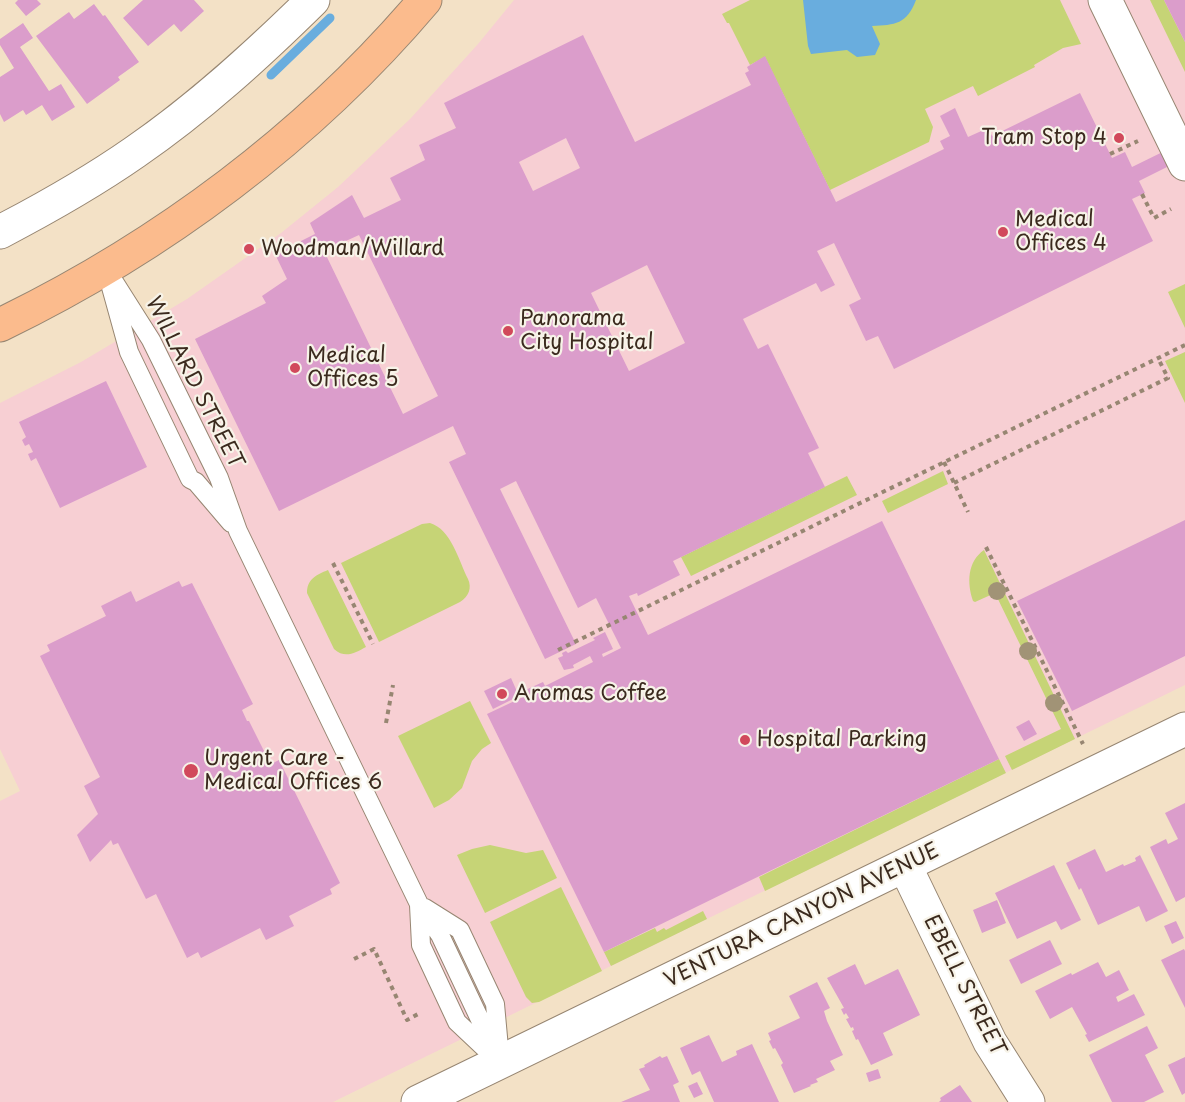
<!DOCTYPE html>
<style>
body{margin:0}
canvas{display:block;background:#f3e1c6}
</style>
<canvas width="1185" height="1102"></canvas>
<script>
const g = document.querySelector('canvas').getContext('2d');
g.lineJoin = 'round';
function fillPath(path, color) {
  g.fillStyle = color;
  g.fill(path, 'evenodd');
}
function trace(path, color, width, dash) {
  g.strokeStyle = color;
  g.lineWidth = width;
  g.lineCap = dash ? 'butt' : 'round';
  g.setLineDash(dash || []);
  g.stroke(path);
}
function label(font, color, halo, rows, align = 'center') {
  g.font = font + ' "Playpen Sans",sans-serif';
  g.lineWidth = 4.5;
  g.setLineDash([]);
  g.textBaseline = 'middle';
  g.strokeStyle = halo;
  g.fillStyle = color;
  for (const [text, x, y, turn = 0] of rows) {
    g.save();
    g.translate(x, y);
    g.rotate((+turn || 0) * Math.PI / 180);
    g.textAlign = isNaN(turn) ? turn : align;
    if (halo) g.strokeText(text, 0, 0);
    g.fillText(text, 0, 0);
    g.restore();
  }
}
const built = new Path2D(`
 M514,0H1185V685L333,1102H0V801L20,791L0,749V403L81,362L187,299L281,233L338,187L410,119L478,44Z`);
const green = new Path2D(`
 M750,0H1060L1081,44L1063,48L1034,65L1035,67L978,96L973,86L925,109L933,127L929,142L830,190L765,57L750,65L729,23H727L722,14Z
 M1150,0H1164L1185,42V72Z
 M1185,284V328L1168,292Z
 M1185,352V403L1165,361Z
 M943,471L948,484L888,513L882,501Z
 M847,476L857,495L691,576L681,557Z
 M430,523C451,529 459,561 468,579C472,588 469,596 460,602L379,642L341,563L422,524Z
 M984,550L1075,739L1012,770L1005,756L1061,729L995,593L975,602L973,601C967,583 967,562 984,550Z
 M328,570L366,647C355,653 345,659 334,649L307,593C307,579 316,575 328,570Z
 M470,701L491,743L482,749L472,761L462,788L449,800L434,808L398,736Z
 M999,759L1006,773L765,891L759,877Z
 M490,845L526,853L543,850L557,878L485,913L457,855L472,849Z
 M561,887L602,971L539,1002L532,1003L526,997L490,922Z
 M703,911L707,919L611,966L604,952L655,928L657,932L664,928L666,930Z`);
const water = new Path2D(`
 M803,0H916C907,24 895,25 872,26L880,44L875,55L857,57L847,50L811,54L808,46Z`);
const stream = new Path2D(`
 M271,75L330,18`);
const building = new Path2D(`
 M18,0H37L41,4L26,16L15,3Z
 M143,0H194L204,11L181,32L174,24L148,46L123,18Z
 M1164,0H1185V42Z
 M94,4L103,16L105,15L139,62L118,77L120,80L87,104L36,36L69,12L74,19Z
 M23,23L33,38L20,47L49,91L61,84L75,107L52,121L42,105L26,115L23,110L4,122L0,114V77L14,68L0,45V39Z
 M583,35L635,142L751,85L745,73L749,71L747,67L765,56L836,202L944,149L940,141L950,136L940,116L955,108L968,137L988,128L992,136L1080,93L1112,158L1125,152L1132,167L1185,141V158L1139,181L1145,193L1132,199L1153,241L894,369L878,336L866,341L849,305L861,299L834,243L817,251L835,285L821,292L816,283L743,319L758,349L768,344L819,448L808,453L825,487L673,561L680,575L638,596L637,593L629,596L648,635L882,521L999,759L604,952L487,714L523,697L521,692L543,682L545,686L593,662L590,656L573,665L574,668L564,670L558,658L563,656L562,653L566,651L568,653L595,640L593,638L605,632L613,649L602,654L603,657L621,648L596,598L578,608L516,481L500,489L576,644L545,659L449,462L466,454L453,426L279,511L195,339L266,303L262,296L287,279L275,254L315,234L310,223L352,195L364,218L401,200L390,178L425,160L419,145L456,128L444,103ZM566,138L580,168L533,191L519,162ZM359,235L438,396L403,414L324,251ZM647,265L685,343L629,371L591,293Z
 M1123,131L1125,135L1122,136L1124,140L1117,145L1113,136Z
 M106,381L147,467L60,508L36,458L31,461L28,454L33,452L29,444L25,446L22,440L26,437L19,422Z
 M1185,520V656L1072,711L1017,601Z
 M179,581L182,587L192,583L253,704L242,710L247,721H249L265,753H264L269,765L279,760L340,883L330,889L332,894L289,916L294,926L266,940L260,928L201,958L198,952L187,958L156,894L146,899L118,843L113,845L111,840L90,862L77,835L98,814L84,786L100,777L40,656L50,651L47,645L106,616L101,606L131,591L136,602Z
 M511,678L519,696L493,709L484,691Z
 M1029,720L1037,734L1024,741L1016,727Z
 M1185,803V897L1176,902L1150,847L1166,839L1168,844L1178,839L1165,813Z
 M1095,849L1106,872L1123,864L1124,866L1136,861L1135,858L1140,855L1168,911L1146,922L1139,906L1098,925L1081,888L1079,890L1066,863Z
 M1054,865L1081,920L1061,930L1056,921L1017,939L995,893Z
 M997,900L1006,923L982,933L973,910Z
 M1176,921L1184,938L1172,944L1164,926Z
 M1050,940L1062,964L1021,984L1009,960Z
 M1184,949L1185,951V1008L1161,960Z
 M1098,962L1106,977L1119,970L1129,990L1116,997L1118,1002L1134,994L1145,1015L1089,1042L1085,1035L1087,1034L1072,1007L1050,1019L1035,991L1071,973L1072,975Z
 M855,964L865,985L898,969L920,1015L883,1033L893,1055L871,1065L858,1039L856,1040L852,1031L854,1030L853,1027L851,1028L846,1019L849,1018L846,1013L844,1015L841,1009L844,1008L827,978Z
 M817,982L830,1008L824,1011L827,1021L843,1055L830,1061L835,1070L816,1079L818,1082L810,1085L811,1086L794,1093L781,1065L783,1063L775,1048L773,1049L769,1041L771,1040L768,1033L800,1018L789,996Z
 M1147,1026L1158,1048L1145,1055L1164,1092L1144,1102H1112L1089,1055Z
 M709,1035L722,1062L737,1055L736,1051L752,1044L779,1102H714L700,1071L692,1075L680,1048Z
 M660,1056L662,1058L667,1056L679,1082L673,1085L680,1102H621L650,1090L639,1069L645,1067L644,1065Z
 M1185,1057V1093L1182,1095L1168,1065Z
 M878,1069L881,1078L869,1082L866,1073Z
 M697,1082L703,1094L694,1098L688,1086Z
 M960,1085L972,1102H939L941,1100L940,1098Z`);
const path = new Path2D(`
 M1110,154L1138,141
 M1142,194L1154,218L1171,209
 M944,462L968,512
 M954,483L1168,378L1158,358
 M986,547L1083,744
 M333,563L373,644
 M558,650L1185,345
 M386,723L393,685
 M354,959L374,949L407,1020L420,1013`);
const service = new Path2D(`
 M106,269L151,340L219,478L238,531L419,904L440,935L500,1062
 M111,287L129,352L190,479L196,482L231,523
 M419,905L421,945L457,1022L492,1055
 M425,908L460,930L495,1004L499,1048`);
const minor = new Path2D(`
 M0,232C46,208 92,182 135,152C199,108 257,55 313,0
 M905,866L990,1042L1028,1102`);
const tertiary = new Path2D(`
 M1105,0L1185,164
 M418,1102L1185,729`);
const primary = new Path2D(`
 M0,325C161,247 309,137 425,0`);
const trees = [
 [997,591],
 [1028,651],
 [1054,703]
];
const markers = [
 [1119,138,6,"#d1495b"],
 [1003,232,6,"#d1495b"],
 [249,249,6,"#d1495b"],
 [508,331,6,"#d1495b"],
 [295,368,6,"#d1495b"],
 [502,694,6,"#d1495b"],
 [745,740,6,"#d1495b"],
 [191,771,8,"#d1495b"]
];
const poiNames = [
 ["Tram Stop 4",1107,138,"right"],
 ["Medical",1015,220],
 ["Offices 4",1015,244],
 ["Woodman/Willard",261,249],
 ["Panorama",520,319],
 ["City Hospital",520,343],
 ["Medical",307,356],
 ["Offices 5",307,380],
 ["Aromas Coffee",514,694],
 ["Hospital Parking",757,740],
 ["Urgent Care -",204,759],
 ["Medical Offices 6",204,783]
];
const streetNames = [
 ["WILLARD STREET",194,383,63],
 ["VENTURA CANYON AVENUE",802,916,-26],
 ["EBELL STREET",964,986,63]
];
fillPath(built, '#f7cfd3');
fillPath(green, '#c6d476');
fillPath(water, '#69adde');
trace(stream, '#69adde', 9);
fillPath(building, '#db9dcb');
trace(service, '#978672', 20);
trace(minor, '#978672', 35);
trace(tertiary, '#978672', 35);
trace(primary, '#978672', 35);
trace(path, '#978672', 4, [4.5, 4.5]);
trace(service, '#fff', 18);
trace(minor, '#fff', 33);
trace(tertiary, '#fff', 33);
trace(primary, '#fbbb8d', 33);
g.fillStyle = '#a19376';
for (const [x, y] of trees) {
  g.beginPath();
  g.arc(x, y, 9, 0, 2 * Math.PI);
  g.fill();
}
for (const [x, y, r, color] of markers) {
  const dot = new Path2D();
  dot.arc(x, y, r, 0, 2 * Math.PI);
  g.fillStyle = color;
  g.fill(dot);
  trace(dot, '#f7f3e8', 2);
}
label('21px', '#3b2a1e', '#f7f3e8', poiNames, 'left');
label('21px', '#3b2a1e', '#f7f3e8', streetNames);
</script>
